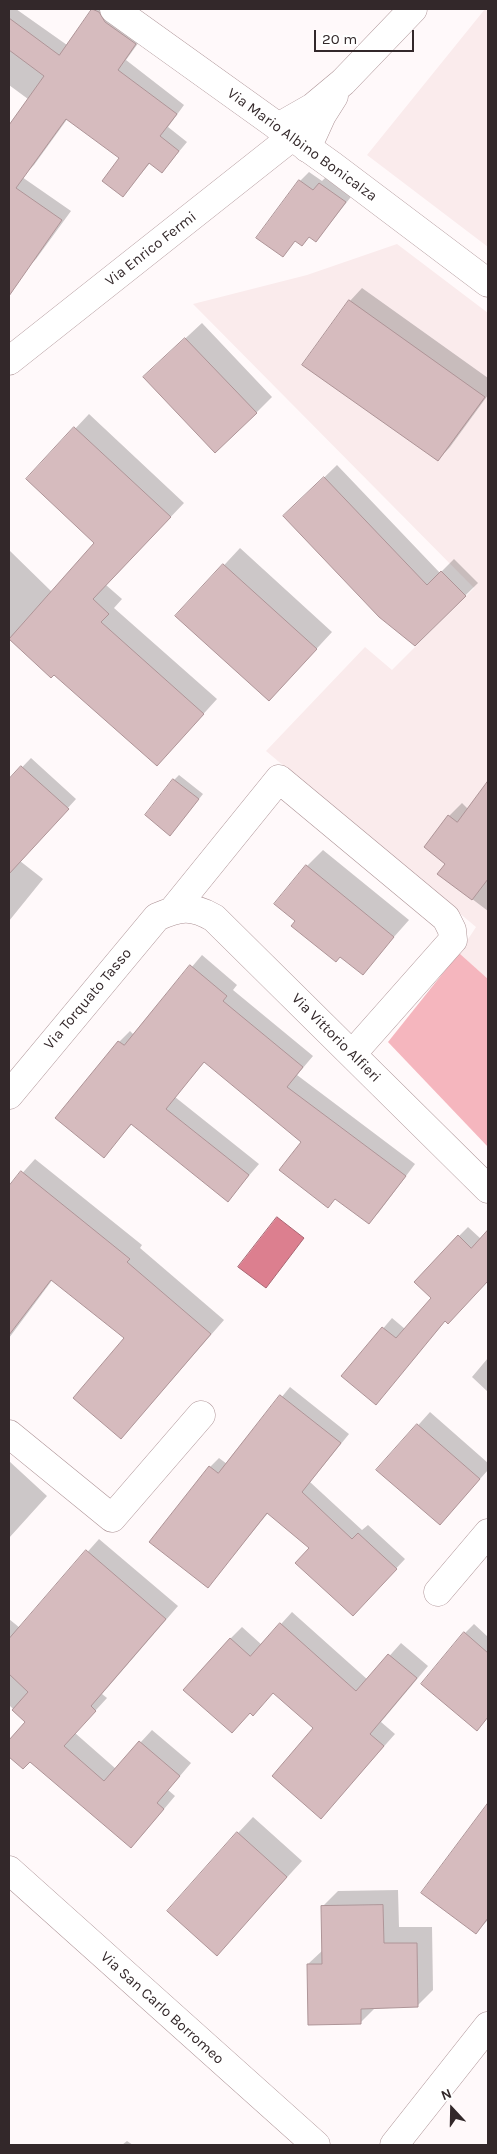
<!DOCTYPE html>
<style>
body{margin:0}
#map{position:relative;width:497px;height:2154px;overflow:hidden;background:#fff9fa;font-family:Karla,sans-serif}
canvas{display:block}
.frame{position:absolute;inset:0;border:10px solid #33282a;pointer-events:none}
.north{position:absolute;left:427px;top:2084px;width:50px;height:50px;-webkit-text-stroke:4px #fff;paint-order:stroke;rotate:339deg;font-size:14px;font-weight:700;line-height:20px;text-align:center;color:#33282a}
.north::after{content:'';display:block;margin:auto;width:18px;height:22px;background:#33282a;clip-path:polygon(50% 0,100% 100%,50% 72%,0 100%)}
.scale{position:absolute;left:314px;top:30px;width:100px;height:22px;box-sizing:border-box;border:2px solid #33282a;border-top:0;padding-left:6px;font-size:15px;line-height:18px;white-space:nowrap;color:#33282a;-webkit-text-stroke:4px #fff;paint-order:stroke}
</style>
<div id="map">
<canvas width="497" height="2154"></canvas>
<div class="frame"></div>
<div class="north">N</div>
<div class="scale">20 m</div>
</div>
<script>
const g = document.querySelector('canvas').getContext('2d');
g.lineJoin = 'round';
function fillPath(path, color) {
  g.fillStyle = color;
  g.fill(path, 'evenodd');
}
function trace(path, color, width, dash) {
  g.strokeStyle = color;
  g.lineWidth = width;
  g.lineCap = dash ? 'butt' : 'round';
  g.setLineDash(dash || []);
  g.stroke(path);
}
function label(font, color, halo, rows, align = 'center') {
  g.font = font + ' Karla,sans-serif';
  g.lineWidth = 4;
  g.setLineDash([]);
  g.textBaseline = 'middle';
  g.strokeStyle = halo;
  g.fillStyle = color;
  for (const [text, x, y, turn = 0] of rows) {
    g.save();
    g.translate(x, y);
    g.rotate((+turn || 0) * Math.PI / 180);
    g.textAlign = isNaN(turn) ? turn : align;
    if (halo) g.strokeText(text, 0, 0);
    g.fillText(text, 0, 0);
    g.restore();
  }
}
const built = new Path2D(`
 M485,9H488V247L367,155Z
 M397,244L488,313V979L459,953L476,927L266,751L365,647L392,670L474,588L193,304L307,275Z`);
const green = new Path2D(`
 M459,953L488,979V1147L388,1042Z`);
const water = new Path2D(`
 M277,1217L304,1238L266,1288L238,1267Z`);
const shadow = new Path2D(`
 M9,9H16L67,45L93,9H111L144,35L126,60L184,105L168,127L187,142L162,172L150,163L123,195L120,158L68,118L34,165L25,174L9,162V126L28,99L9,85Z
 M9,168L71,211L36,259L27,268L9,269Z
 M309,172L322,181L329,174L354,193L316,241L310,236L296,240L282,255L300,181Z
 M362,288L488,378V395L450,447L438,460L350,301Z
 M202,323L272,397L256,413L161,361Z
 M89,414L184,503L106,585L122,599L114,608L217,699L157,765L54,673L51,676L9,638V550L52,592L96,542L28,479Z
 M337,465L440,573L454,559L478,583L415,645L297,504Z
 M240,548L332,632L285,683L177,616Z
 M31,758L76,799L20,861L43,879L9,921V781Z
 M179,775L203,794L175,829L174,780Z
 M488,783V911L439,874L447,863L449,816L462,803L468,809Z
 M323,850L409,920L362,973L296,921L307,866Z
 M202,955L237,985L233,990L313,1056L297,1075L415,1164L379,1212L369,1223L336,1198L328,1206L303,1141L205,1061L175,1097L259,1164L228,1200L132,1124L103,1156L57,1118L119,1042L130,1031L134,1035Z
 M35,1159L142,1245L140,1248L224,1320L121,1438L126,1338L53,1279L9,1338V1188Z
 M468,1227L481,1239L487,1234L488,1236V1280L457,1313L446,1320L376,1403L343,1376L392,1318L405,1329L432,1298L459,1236Z
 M488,1358V1392L472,1377Z
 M290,1387L349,1434L310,1482L362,1530L368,1525L405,1559L362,1605L311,1548L268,1513L207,1587L151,1542L210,1467L219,1458L227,1464Z
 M430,1412L488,1463V1470L440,1524L378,1470Z
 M9,1461L47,1496L9,1538Z
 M99,1539L178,1606L102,1694L107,1698L75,1733L116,1769L152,1730L191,1763L168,1790L175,1796L143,1834L30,1760L23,1767L9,1755V1742L27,1722L9,1705V1619L20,1628Z
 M292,1612L368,1680L401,1643L428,1666L381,1722L395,1734L332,1805L315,1728L230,1639L242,1627L262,1645Z
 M474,1624L488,1637V1717L477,1729L465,1633Z
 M488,1806V1920L476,1932L487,1807Z
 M253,1817L302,1861L217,1954L238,1833Z
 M398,1890L399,1927H432L433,1990L417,2006L376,2007L360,2023L308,1964L323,1950L322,1907L338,1891Z
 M127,2141L133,2145H122Z`);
const building = new Path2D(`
 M92,9L99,12L105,22L136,44L118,70L177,114L160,136L179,151L162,173L149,163L123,197L102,181L119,158L66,119L16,188L62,220L9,296V125L44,76L9,50V18L59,55Z
 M299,180L313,190L319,183L346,202L316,242L309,237L302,246L295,241L283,257L256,238Z
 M349,300L485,397L438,461L302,365Z
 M185,338L257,413L215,453L143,377Z
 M74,427L171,517L93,599L109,614L101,622L204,714L157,766L54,675L51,678L9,639L94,543L26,479Z
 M324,477L427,585L441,571L466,596L415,646L379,617L283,516Z
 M223,564L317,649L269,701L175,616Z
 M21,766L69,809L9,874V779Z
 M173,779L199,799L170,836L145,815Z
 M488,781V879L472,900L437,874L445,864L424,847L448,815L457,822Z
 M306,865L394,937L363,975L340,957L336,962L291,926L295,921L274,904Z
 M190,965L227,996L223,1001L303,1067L287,1087L406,1176L369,1224L335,1199L328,1208L279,1170L301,1142L204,1062L166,1109L249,1175L228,1202L131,1124L104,1158L55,1118L118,1041L124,1045Z
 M21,1171L130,1259L127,1262L211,1334L121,1439L73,1398L124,1338L51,1280L9,1335V1186Z
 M488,1230V1281L448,1324L445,1321L376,1405L341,1376L382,1327L396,1338L431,1298L414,1282L458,1235L471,1248Z
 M280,1395L341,1443L302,1492L352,1539L358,1533L397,1569L353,1616L295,1563L309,1548L267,1513L208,1588L149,1542L209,1466L218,1473Z
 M417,1424L480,1479L440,1525L376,1470Z
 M86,1550L166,1619L91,1706L96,1711L64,1746L104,1781L139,1741L180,1776L157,1803L164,1809L131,1848L30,1762L23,1769L9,1757V1740L25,1722L12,1710L28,1692L9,1674V1639Z
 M280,1623L356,1691L388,1654L417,1678L370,1734L384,1746L321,1819L272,1776L313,1728L273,1693L253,1716L250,1713L232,1733L183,1690L230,1638L250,1656Z
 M464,1632L488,1653V1717L477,1731L421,1684Z
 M488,1803V1918L476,1934L421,1893Z
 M237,1832L287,1877L217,1956L167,1911Z
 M383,1905L384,1943H417L418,2007L361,2009V2024L308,2025L307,1964H322L321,1906Z`);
const minor = new Path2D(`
 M278,127L313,107L343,82L413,9
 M307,148L322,115L334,96
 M9,361L292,137
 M173,910L279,779L446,918L452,930L453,940L353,1053
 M9,1095L157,917C180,907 191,905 214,918L488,1189
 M9,1434L112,1518L201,1415
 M438,1592L488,1533
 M9,1870L316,2145
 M394,2145L488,2026`);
const major = new Path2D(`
 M114,9L333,166L488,283`);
const streetNames = [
 ["Via Mario Albino Bonicalza",302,145,36],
 ["Via Enrico Fermi",151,249,-38],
 ["Via Torquato Tasso",88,999,-50],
 ["Via Vittorio Alfieri",336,1038,45],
 ["Via San Carlo Borromeo",162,2008,42]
];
fillPath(built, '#faebec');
fillPath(green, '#f5b6be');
fillPath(water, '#dc7f8f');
trace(water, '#a96571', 1);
fillPath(shadow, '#0003');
fillPath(building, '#d6bbbe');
trace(building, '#ae9497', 1);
trace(minor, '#ad9396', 29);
trace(major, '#ad9396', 29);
trace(minor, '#fff', 28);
trace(major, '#fff', 28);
label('15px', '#33282a', '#fff', streetNames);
</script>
